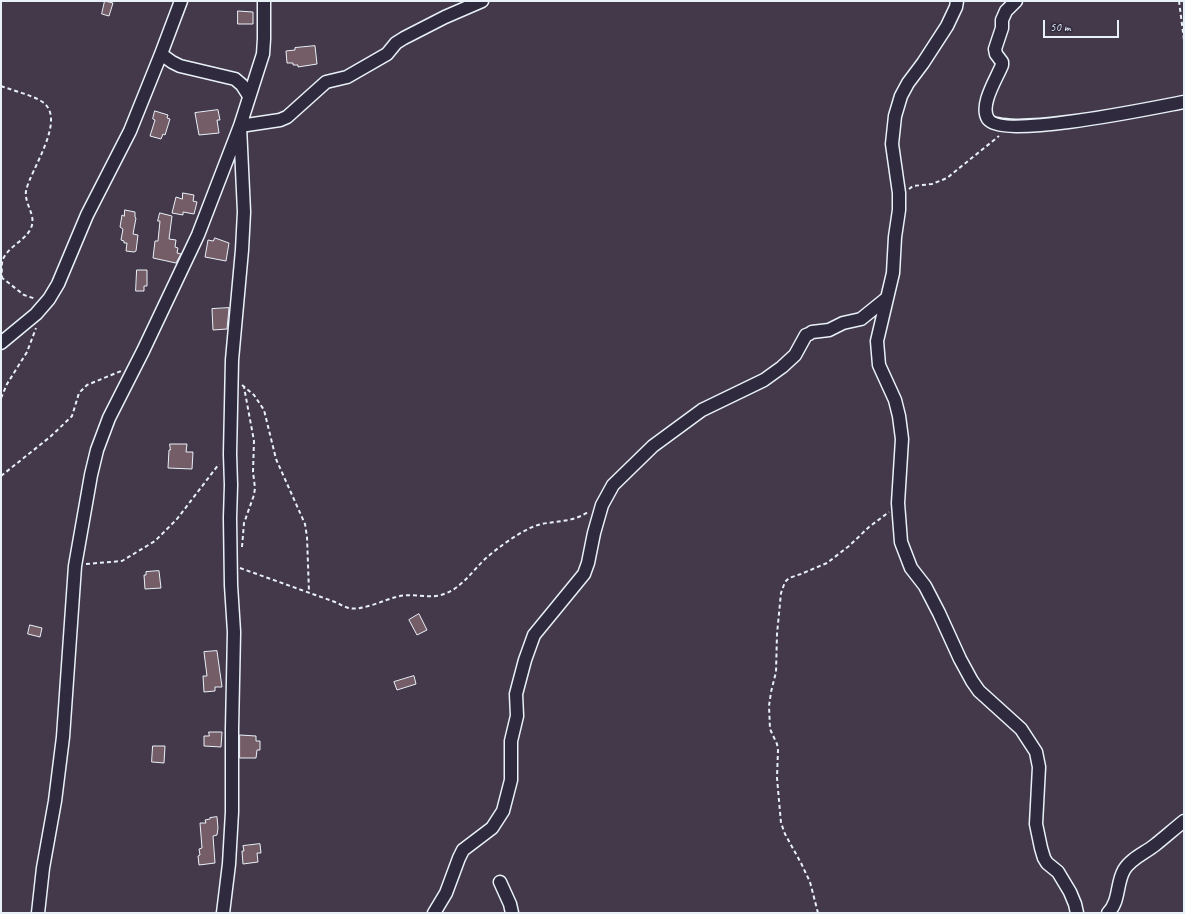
<!DOCTYPE html>
<style>
body{margin:0}
#map{position:relative;width:1185px;height:914px;overflow:hidden;background:#44394a;font-family:Caveat,sans-serif}
canvas{display:block}
.frame{position:absolute;inset:0;border:2px solid #e8f1f8;pointer-events:none}
.scale{position:absolute;left:1043px;top:20px;width:76px;height:18px;box-sizing:border-box;border:2px solid #e8f1f8;border-top:0;padding-left:5px;font-size:12px;line-height:14px;white-space:nowrap;color:#e8f1f8;-webkit-text-stroke:3px #2f2a3d;paint-order:stroke}
</style>
<div id="map">
<canvas width="1185" height="914"></canvas>
<div class="frame"></div>
<div class="scale">50 m</div>
</div>
<script>
const g = document.querySelector('canvas').getContext('2d');
g.lineJoin = 'round';
function fillPath(path, color) {
  g.fillStyle = color;
  g.fill(path, 'evenodd');
}
function trace(path, color, width, dash) {
  g.strokeStyle = color;
  g.lineWidth = width;
  g.lineCap = dash ? 'butt' : 'round';
  g.setLineDash(dash || []);
  g.stroke(path);
}
const building = new Path2D(`
 M105,1L113,3L109,16L102,14Z
 M238,11L253,12V24H238Z
 M315,46L317,64L298,67V65H293V63H287L286,51L295,50V48Z
 M218,110L220,120H217L219,133L199,135L195,113Z
 M155,111L168,115L167,118L170,119L165,135L163,134L161,139L150,136L155,120L153,119Z
 M183,193L194,195L193,201L197,202L194,214L183,212V215L172,213L176,197L182,199Z
 M125,210L135,212V217L136,218L133,234L138,235L136,251L134,252L126,251L127,243H124V241L121,240L123,229L120,227L122,215L124,216Z
 M160,213L172,216L169,239L176,240L175,247L178,248L177,253L181,254L176,263L153,258L155,241H158L160,221H158Z
 M215,238L229,243L226,261L205,257L208,240L213,241Z
 M137,270H147V286H144V291H136Z
 M229,308L227,329L213,330L212,309Z
 M170,444H187L186,452H193L192,469L168,468L169,450H170Z
 M159,571L161,588L145,589L144,575H146V572Z
 M419,614L427,630L417,635L409,620Z
 M30,625L42,628L40,637L28,634Z
 M217,651L222,687H215V691L204,692L203,676H207L204,652Z
 M414,676L416,684L397,690L394,682Z
 M209,732H222L221,747L204,746V736H209Z
 M240,735L256,736V741H260V750H257L256,758H240Z
 M153,746H165L164,763L152,762Z
 M217,817L218,828L217,835L213,836L215,863L199,865L198,856L200,855L199,849L202,848L200,823H206L205,820L210,819V818Z
 M260,844L261,853H257L258,862L243,864L242,851H244L243,846Z`);
const path = new Path2D(`
 M1179,1L1184,40
 M1,86C14,91 29,94 41,101C69,117 30,170 26,191C24,205 38,216 30,230C24,241 9,246 3,259C1,264 2,271 2,277
 M909,189L913,186L932,184L947,178L999,136
 M1,277L24,295L36,299
 M242,385L254,395L264,410L276,459L305,524L307,537L309,592
 M1,398L7,384L27,352L36,328
 M1,476L50,437L69,419L72,416L79,393L87,385L121,371
 M242,547L244,523L254,495L255,488L253,472L254,441L244,387
 M86,564L122,561L155,541L177,519L219,464
 M240,568L335,602C340,604 344,607 349,608C362,611 384,600 396,597C412,592 430,600 444,594C461,588 471,573 483,561C497,548 514,536 530,528C549,519 569,525 588,512
 M818,913L810,882L801,863L785,834L781,823L777,778L778,750L777,744L770,729L769,706L771,692L776,672L777,634L781,593L785,582L789,578L801,574L827,563L849,546L869,527L889,512`);
const minor = new Path2D(`
 M957,1L956,7L947,26L923,63L908,83L901,96L895,116L892,144L899,193V210L895,237L893,273L877,341L879,365L895,400L899,416L902,439L898,503L901,542L911,568L925,586L939,613L960,659L972,681L979,691L1021,729L1036,752L1039,767L1036,824L1041,848L1044,858L1047,863L1058,872L1070,892L1075,904L1077,913
 M1016,1L1006,11L1002,20V28L995,49L996,54L1002,62V65C997,78 979,105 988,119C1002,140 1157,107 1184,102
 M161,54L172,62L180,66L235,79L242,85L249,96
 M1,343L36,314L49,299L58,284L87,215L130,131L161,54L181,1
 M500,882L510,904L512,913
 M38,913L43,868L55,801L63,737L75,566L91,475L97,450L109,418L143,351L198,235L240,126L263,54L264,39V1
 M223,913L229,864L232,812V729L234,632L231,585L230,518L231,485L230,454L232,360L242,250L244,212L240,126L280,120L287,117L326,82L347,77L387,54L396,43L404,38L445,17L482,1
 M434,913L446,893L459,858L463,850L492,828L503,811L511,780V741L517,716L516,694L525,660L534,635L584,574L588,563L594,533L602,505L613,485L653,446L702,410L764,380L782,367L795,355L806,335L809,334L812,332L829,330L843,323L861,319L887,298
 M1108,913C1120,901 1116,884 1124,870C1130,859 1145,853 1155,845C1165,837 1174,829 1184,821`);
fillPath(building, '#755d67');
trace(building, '#e8f1f8', 1);
trace(minor, '#e8f1f8', 15);
trace(path, '#e8f1f8', 2, [4, 3]);
trace(minor, '#2f2a3d', 12);
</script>
